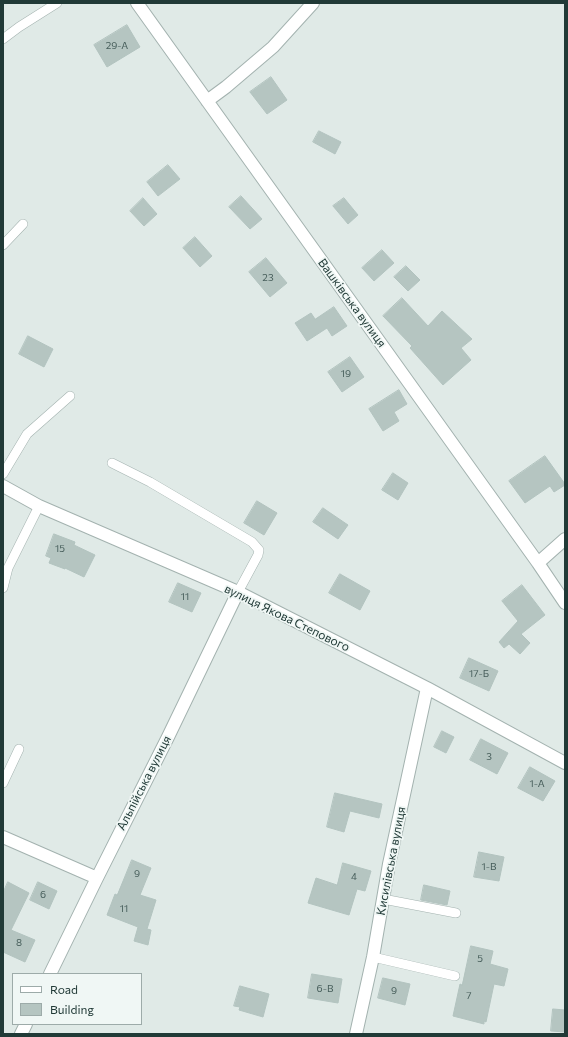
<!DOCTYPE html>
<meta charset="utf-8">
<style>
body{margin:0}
#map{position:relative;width:568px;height:1037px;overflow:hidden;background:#e0eae7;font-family:Commissioner,sans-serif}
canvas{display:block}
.frame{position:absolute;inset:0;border:4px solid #213a37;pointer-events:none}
.legend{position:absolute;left:12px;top:973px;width:130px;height:52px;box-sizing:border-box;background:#f0f7f5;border:1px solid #9daba9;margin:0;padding:5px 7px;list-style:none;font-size:12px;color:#213a37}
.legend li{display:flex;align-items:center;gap:8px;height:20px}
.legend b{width:20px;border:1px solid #9daba9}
</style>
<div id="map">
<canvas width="568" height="1037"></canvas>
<div class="frame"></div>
<ul class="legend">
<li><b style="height:5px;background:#fff"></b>Road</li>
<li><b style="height:11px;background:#b5c5c1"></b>Building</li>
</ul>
</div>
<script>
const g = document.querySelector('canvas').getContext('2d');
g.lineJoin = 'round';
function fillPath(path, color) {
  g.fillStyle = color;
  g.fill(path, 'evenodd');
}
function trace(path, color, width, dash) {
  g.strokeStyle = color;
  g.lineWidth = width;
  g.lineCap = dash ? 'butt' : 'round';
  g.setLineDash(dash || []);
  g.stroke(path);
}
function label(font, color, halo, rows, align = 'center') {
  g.font = font + ' Commissioner,sans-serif';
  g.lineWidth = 3.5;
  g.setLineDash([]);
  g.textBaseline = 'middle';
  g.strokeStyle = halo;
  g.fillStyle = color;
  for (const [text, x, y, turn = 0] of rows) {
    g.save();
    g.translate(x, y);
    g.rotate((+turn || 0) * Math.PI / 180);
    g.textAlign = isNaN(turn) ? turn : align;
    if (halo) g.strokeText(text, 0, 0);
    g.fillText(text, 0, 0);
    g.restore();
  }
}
const building = new Path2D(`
 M127,25L140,47L107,67L94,45Z
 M271,77L287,100L267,114L250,92Z
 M319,131L341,142L335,154L313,142Z
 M168,165L180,179L158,196L147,182Z
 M241,196L262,219L250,229L229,207Z
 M143,198L157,214L144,226L130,211Z
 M344,198L358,215L348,224L333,206Z
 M195,237L212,256L200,267L183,248Z
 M382,250L394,263L374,281L362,268Z
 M266,258L287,283L270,297L249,272Z
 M406,266L420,280L408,291L394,277Z
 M402,298L428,326L442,311L472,339L461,348L471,360L443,385L410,348L412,346L383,316Z
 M334,307L347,326L332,336L327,328L307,341L295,323L311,313L315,319Z
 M28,336L53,349L44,367L19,354Z
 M350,357L364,377L342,392L328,372Z
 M399,390L407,404L394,412L399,421L383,431L369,409Z
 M545,456L565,484V485L554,492L550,486L525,503L509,481Z
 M393,473L408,483L398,500L382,490Z
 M257,501L277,513L264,535L244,523Z
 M323,508L348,525L338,539L313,522Z
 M54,534L75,542L74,545L95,555L84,577L65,568V569L49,563L51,558L46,556Z
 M340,574L370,591L360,610L329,593Z
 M178,583L201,593L192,612L169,602Z
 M522,585L545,615L521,634L530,643L520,654L509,644L504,648L499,642L518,621L502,601Z
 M469,658L498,671L489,691L460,678Z
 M442,731L454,737L446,753L434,747Z
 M481,739L508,753L497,774L470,760Z
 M530,767L555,781L543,801L518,788Z
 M335,793L382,804L379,818L350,811L344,832L327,827Z
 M479,852L504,857L499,881L474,877Z
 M132,860L151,868L140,895L156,900L147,929L151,930L148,945L134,941L138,927L107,915L115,894L117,895Z
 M343,863L371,871L365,891L357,889L349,915L308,903L316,878L337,885Z
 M8,882L29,893L11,930L35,940L25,962L3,952V893Z
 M38,882L57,891L49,909L30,900Z
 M424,885L450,891L447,905L421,900Z
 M471,946L493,951L490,964L508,969L504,986L494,984L486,1022L484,1021V1024L453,1016L460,984L462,985Z
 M312,974L342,979L338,1003L308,998Z
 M383,978L410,984L405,1005L378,998Z
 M240,986L269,994L263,1017L239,1010L240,1007L234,1006Z
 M553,1009L565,1010V1032L551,1031Z`);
const lane = new Path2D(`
 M3,39L19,27L57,3
 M3,245L23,224
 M112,463L150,482L252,542L259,550L258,555L238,592
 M3,474L27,434L70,396
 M3,588L8,568L39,506
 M3,783L19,749
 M383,899L456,913
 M373,957L455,976`);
const street = new Path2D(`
 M137,3L538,563L565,603
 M207,101L226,87L273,47L313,3
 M3,486L39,506L238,592L427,688L565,763
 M538,563L565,539
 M3,837L97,878
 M50,974L97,878L168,737L238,592
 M21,1034L26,1024
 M356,1034L373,957L389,864L427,688`);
const numberNames = [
 ["29-А",117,46],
 ["23",268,278],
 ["19",346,374],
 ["15",60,549],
 ["11",185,597],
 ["17-Б",479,674],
 ["3",489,757],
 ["1-А",537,784],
 ["1-В",489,867],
 ["9",137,874],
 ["4",354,877],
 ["6",43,895],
 ["11",124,909],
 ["8",19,943],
 ["5",480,959],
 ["6-В",325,989],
 ["9",394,991],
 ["7",469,996]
];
const streetNames = [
 ["Вашківська вулиця",352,303,54],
 ["вулиця Якова Степового",287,618,26],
 ["Альпійська вулиця",144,783,-63],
 ["Кисилівська вулиця",391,861,-79]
];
fillPath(building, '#b5c5c1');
trace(building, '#b2c3bf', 1);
trace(lane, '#a3b2af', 10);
trace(street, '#a3b2af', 14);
trace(lane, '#fff', 9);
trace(street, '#fff', 12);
label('10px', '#465d5a', null, numberNames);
label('12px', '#213a37', '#f0f7f5', streetNames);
</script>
